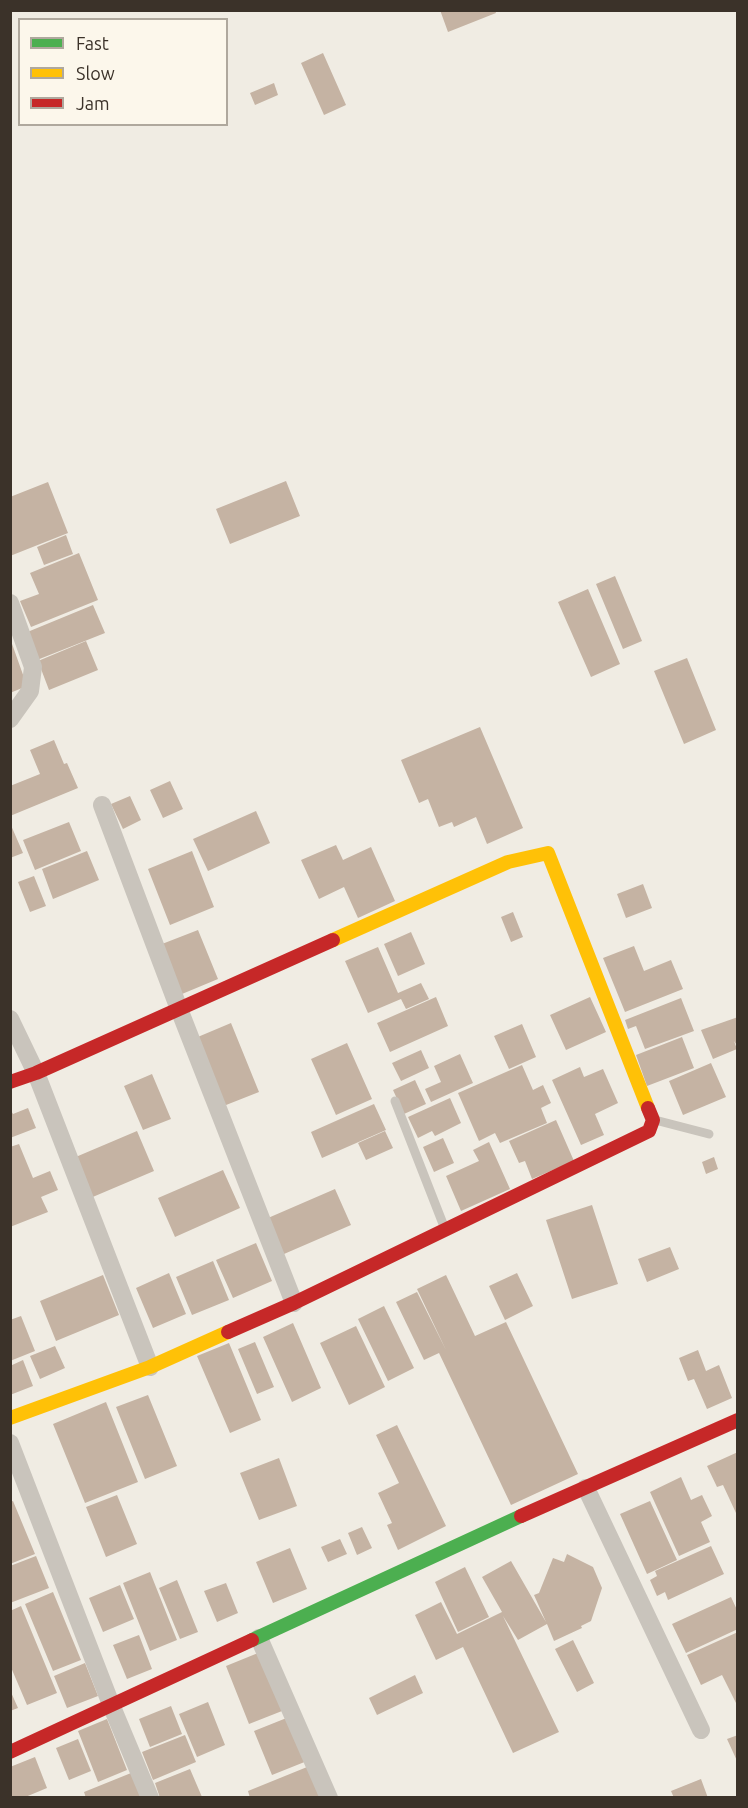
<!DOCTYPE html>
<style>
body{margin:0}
#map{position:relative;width:748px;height:1808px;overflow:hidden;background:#f0ece3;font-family:Ubuntu,sans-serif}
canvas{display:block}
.frame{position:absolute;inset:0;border:12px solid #3b3229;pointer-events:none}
.legend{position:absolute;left:18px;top:18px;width:210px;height:108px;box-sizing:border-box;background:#fcf7eb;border:2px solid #afa89d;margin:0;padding:8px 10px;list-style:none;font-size:18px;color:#3b3229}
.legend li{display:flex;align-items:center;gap:12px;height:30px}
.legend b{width:30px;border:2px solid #afa89d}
</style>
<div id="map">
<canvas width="748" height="1808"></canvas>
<div class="frame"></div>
<ul class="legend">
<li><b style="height:8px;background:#4caf50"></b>Fast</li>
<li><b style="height:8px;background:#ffc107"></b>Slow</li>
<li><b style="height:8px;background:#c62828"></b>Jam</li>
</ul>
</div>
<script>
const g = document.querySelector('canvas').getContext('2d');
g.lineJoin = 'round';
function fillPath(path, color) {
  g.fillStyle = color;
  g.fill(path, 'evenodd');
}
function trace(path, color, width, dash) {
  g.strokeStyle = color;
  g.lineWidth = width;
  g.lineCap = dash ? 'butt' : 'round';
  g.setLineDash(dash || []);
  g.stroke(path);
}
const building = new Path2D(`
 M440,10H495L496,13L448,32Z
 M323,53L346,105L324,115L301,63Z
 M274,83L278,95L255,105L250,93Z
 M286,481L300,516L230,544L216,509Z
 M48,482L68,533L10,556V497Z
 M66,535L73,554L44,565L37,547Z
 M79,553L98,600L31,627L20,601L39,594L30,573Z
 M615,576L642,641L623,649L596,584Z
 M588,589L620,664L591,677L558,602Z
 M93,605L105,633L37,660L25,633Z
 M11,641L27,686L10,693Z
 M86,641L98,670L49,690L38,661Z
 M687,658L716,730L684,744L654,671Z
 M480,727L523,828L487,844L476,817L454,827L452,822L439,827L428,799L419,803L401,760Z
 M54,740L64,764L67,763L78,788L10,816V786L40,774L30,750Z
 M170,781L183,809L163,818L150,790Z
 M130,796L141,820L123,829L111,804Z
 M256,811L270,843L208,871L193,839Z
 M69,822L81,851L35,870L23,840Z
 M10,823L23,853L10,858Z
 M336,845L343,860L371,847L395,901L358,918L344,887L319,899L301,860Z
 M87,851L99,880L53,899L42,869Z
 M192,851L214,907L170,925L148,869Z
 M34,876L46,906L30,912L18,882Z
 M643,884L652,908L626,918L617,894Z
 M513,912L523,937L511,942L501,917Z
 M198,930L218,979L182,994L162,944Z
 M411,932L425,964L398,976L384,944Z
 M634,946L644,971L671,960L683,989L625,1012L603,958Z
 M378,947L398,993L421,983L429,999L406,1009L401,999L368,1013L345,961Z
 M436,997L448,1026L390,1052L377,1023Z
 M590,997L606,1032L566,1050L550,1015Z
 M681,998L694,1031L645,1049L636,1026L628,1029L625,1020Z
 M738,1017V1047L734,1041L737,1049L713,1059L701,1030Z
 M231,1023L259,1092L221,1107L193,1039Z
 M522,1024L536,1057L509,1069L494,1036Z
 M682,1037L694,1068L647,1086L636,1055Z
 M347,1043L372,1099L336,1115L311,1059Z
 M421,1050L429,1068L401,1081L392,1063Z
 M460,1054L473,1083L431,1102L425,1089L441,1082L434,1066Z
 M711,1063L726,1097L683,1115L669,1081Z
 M522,1065L533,1090L543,1085L551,1103L541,1108L547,1123L500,1143L495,1133L479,1141L458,1093Z
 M580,1067L584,1077L603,1069L618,1103L595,1114L604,1135L581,1145L552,1080Z
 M152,1074L171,1119L143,1130L124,1086Z
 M415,1080L426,1104L404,1114L393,1090Z
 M450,1098L461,1123L435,1136L432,1131L418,1138L408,1117Z
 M374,1104L386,1130L322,1158L311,1132Z
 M28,1108L36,1128L10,1138V1109L13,1114Z
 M556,1120L574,1161L532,1179L525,1161L519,1163L509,1141Z
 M137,1131L154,1171L88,1199L71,1159Z
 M385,1131L393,1148L366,1160L358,1143Z
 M443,1138L454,1163L434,1172L423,1147Z
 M489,1142L510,1189L461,1211L446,1176L479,1161L473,1150Z
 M19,1144L33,1178L50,1171L58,1190L41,1197L48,1212L10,1227V1147Z
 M714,1157L718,1169L706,1174L702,1162Z
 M223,1170L240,1208L175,1237L158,1198Z
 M335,1189L351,1225L284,1254L268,1218Z
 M592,1205L618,1284L572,1299L546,1220Z
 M256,1243L272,1281L233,1298L216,1260Z
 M670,1247L679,1269L647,1282L638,1259Z
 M213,1261L229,1300L192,1315L176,1277Z
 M169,1273L186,1314L153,1328L136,1288Z
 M517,1273L533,1306L505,1320L489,1286Z
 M103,1275L119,1315L56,1341L40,1301Z
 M446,1275L475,1336L506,1322L578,1474L511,1505L439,1353L424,1360L396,1302L417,1292L446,1350L417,1289Z
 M384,1306L414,1368L388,1381L358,1319Z
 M21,1316L35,1351L10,1361V1320Z
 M293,1323L321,1388L292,1402L263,1337Z
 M356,1326L385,1387L349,1405L320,1343Z
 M255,1342L274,1387L257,1394L238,1349Z
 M229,1343L261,1420L230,1433L197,1356Z
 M55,1346L65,1368L40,1379L30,1356Z
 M698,1350L706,1371L719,1365L732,1398L707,1409L694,1379L688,1381L679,1358Z
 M23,1360L33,1386L10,1395V1366Z
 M148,1395L177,1466L145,1479L116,1407Z
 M106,1402L138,1482L85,1503L53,1424Z
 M397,1425L446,1526L398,1550L387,1525L392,1523L378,1493L399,1483L376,1435Z
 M738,1452V1513H736L723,1485L717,1487L707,1466Z
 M279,1458L297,1506L259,1520L240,1473Z
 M681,1477L691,1500L702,1495L712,1516L701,1522L710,1542L679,1556L650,1492Z
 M117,1495L137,1544L106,1557L86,1507Z
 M13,1501L35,1554L10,1564V1502Z
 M650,1501L677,1560L647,1574L620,1514Z
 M362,1527L372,1548L357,1555L348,1533Z
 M340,1539L347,1554L328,1562L321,1547Z
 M711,1546L724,1574L668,1600L665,1592L657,1596L650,1580L657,1576L655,1571Z
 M290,1548L307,1589L273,1603L256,1562Z
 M567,1554L593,1567L602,1588L591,1621L581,1626L582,1628L554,1641L547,1624L518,1640L503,1616L559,1732L513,1753L463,1647L436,1660L415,1615L441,1602L457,1634L502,1612L482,1577L511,1561L546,1622L534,1595L539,1593L553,1558L564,1562Z
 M36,1556L49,1588L10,1603V1566Z
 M465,1567L489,1617L458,1632L435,1582Z
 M150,1572L177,1640L150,1651L123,1583Z
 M177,1580L198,1632L180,1639L159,1588Z
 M226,1583L238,1613L217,1622L204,1591Z
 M120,1585L134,1619L103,1632L89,1598Z
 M53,1592L81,1660L53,1671L25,1604Z
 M731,1597L738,1612V1629L686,1653L672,1624Z
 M21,1606L57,1693L27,1705L10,1665V1611Z
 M738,1632V1707L722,1675L701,1685L687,1655Z
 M139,1635L152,1669L127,1679L113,1645Z
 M573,1640L594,1683L577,1692L555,1649Z
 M258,1653L282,1711L249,1724L226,1666Z
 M85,1663L98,1696L67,1708L54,1676Z
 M415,1675L423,1693L377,1715L369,1698Z
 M10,1690L18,1708L10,1711Z
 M208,1702L225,1745L197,1757L179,1714Z
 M171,1706L182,1734L150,1747L139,1719Z
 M289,1717L307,1761L272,1775L254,1731Z
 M107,1719L127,1770L98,1782L78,1731Z
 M185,1735L196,1762L153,1780L142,1752Z
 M738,1735V1763L727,1739Z
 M78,1739L91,1771L69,1780L56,1748Z
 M35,1757L47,1788L23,1798H10V1767Z
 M312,1765L326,1798H250L248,1791Z
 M190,1769L202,1797L160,1798L155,1783Z
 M136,1771L147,1798H86L84,1792Z
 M701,1779L708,1798H674L671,1791Z`);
const lane = new Path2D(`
 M395,1101L445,1229
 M655,1120L709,1134`);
const street = new Path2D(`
 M10,603L33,667L30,691L10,719
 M102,805L179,1009L294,1303
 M10,1019L36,1073L150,1367
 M10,1443L112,1707L150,1798
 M586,1488L701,1730
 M259,1638L329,1798`);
const fast = new Path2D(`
 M252,1640L521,1516`);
const slow = new Path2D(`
 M333,940L508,862L548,853L648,1108
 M10,1418L150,1367L228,1332`);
const jam = new Path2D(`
 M10,1082L36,1073L333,940
 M228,1332L294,1303L649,1131L653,1120L648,1108
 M521,1516L738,1420
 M10,1752L252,1640`);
fillPath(building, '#c5b3a3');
trace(lane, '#c9c4bc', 9);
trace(street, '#c9c4bc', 18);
trace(fast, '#4caf50', 14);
trace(slow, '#ffc107', 14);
trace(jam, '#c62828', 14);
</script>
